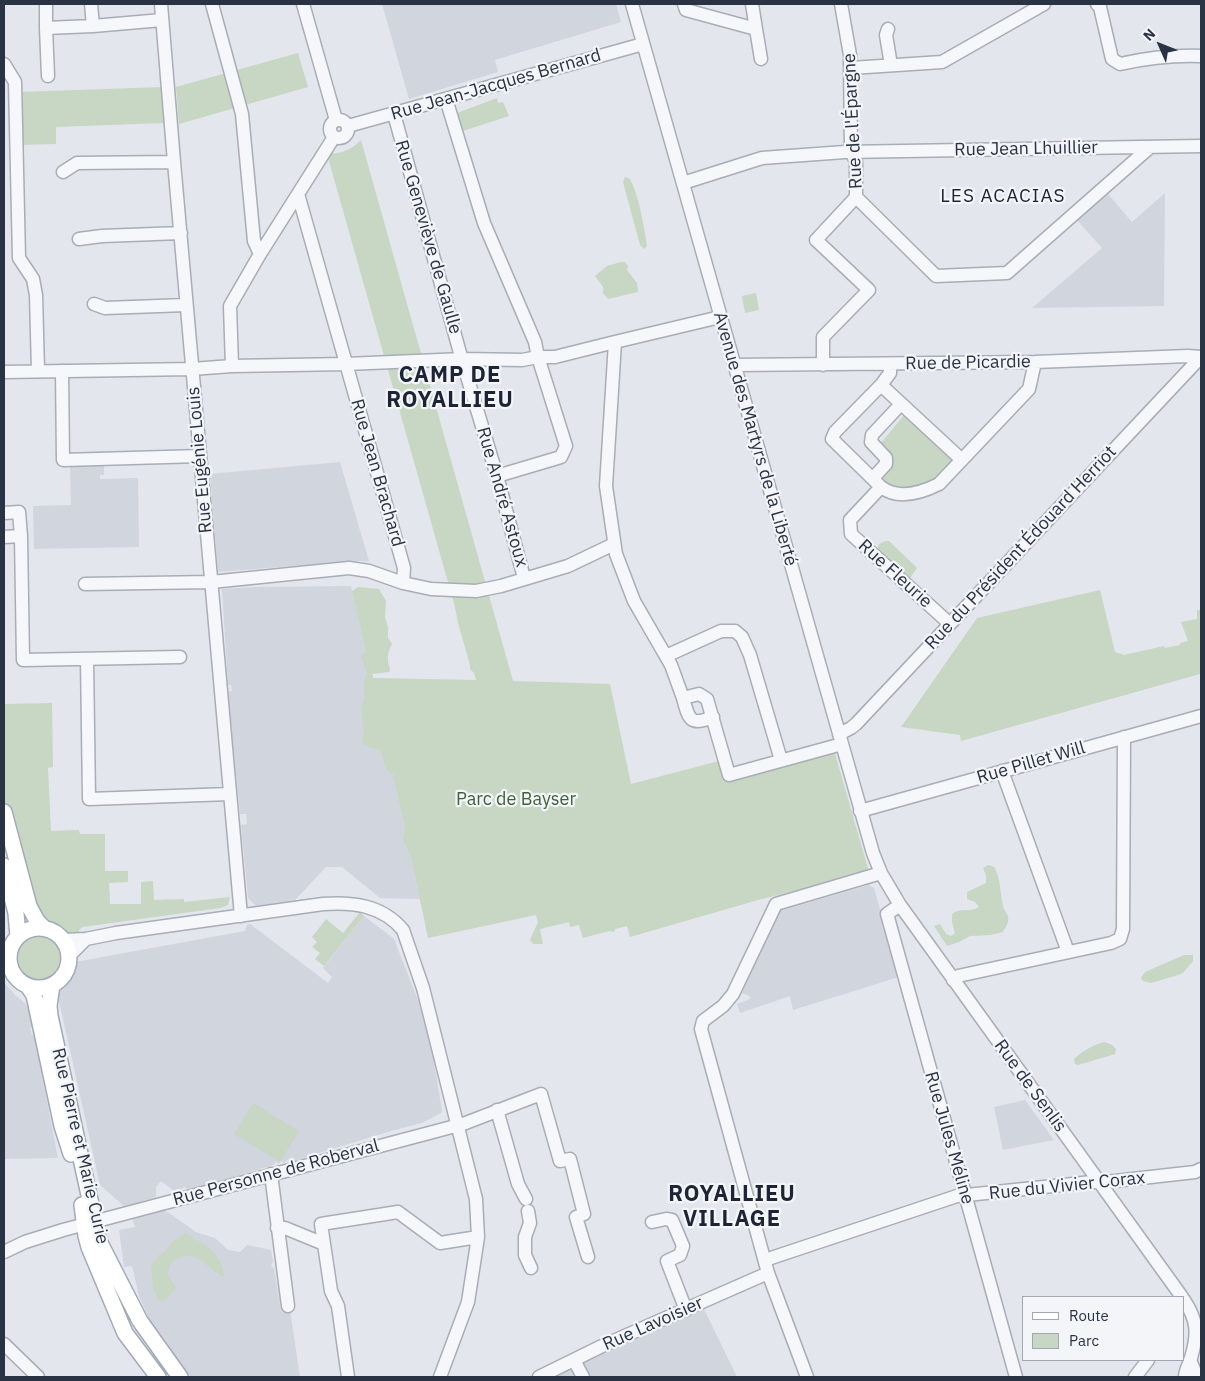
<!DOCTYPE html>
<meta charset="utf-8">
<style>
body{margin:0}
#map{position:relative;width:1205px;height:1381px;overflow:hidden;background:#e3e6ec;font-family:"IBM Plex Sans",sans-serif}
canvas{display:block}
.frame{position:absolute;inset:0;border:5px solid #2a3344;pointer-events:none}
.legend{position:absolute;left:1022px;top:1296px;width:162px;height:65px;box-sizing:border-box;background:#f3f5f9;border:1px solid #a3a7b1;margin:0;padding:6px 9px;list-style:none;font-size:15px;color:#2a3344}
.legend li{display:flex;align-items:center;gap:10px;height:25px}
.legend b{width:25px;border:1px solid #a3a7b1}
.north{position:absolute;left:1135px;top:20px;width:50px;height:50px;-webkit-text-stroke:4px #f3f5f9;paint-order:stroke;rotate:314deg;font-size:14px;font-weight:700;line-height:20px;text-align:center;color:#2a3344}
.north::after{content:'';display:block;margin:auto;width:18px;height:22px;background:#2a3344;clip-path:polygon(50% 0,100% 100%,50% 72%,0 100%)}
</style>
<div id="map">
<canvas width="1205" height="1381"></canvas>
<div class="frame"></div>
<ul class="legend">
<li><b style="height:6px;background:#fff"></b>Route</li>
<li><b style="height:14px;background:#c8d6c4"></b>Parc</li>
</ul>
<div class="north">N</div>
</div>
<script>
const g = document.querySelector('canvas').getContext('2d');
g.lineJoin = 'round';
function fillPath(path, color) {
  g.fillStyle = color;
  g.fill(path, 'evenodd');
}
function trace(path, color, width, dash) {
  g.strokeStyle = color;
  g.lineWidth = width;
  g.lineCap = dash ? 'butt' : 'round';
  g.setLineDash(dash || []);
  g.stroke(path);
}
function label(font, color, halo, rows, align = 'center') {
  g.font = font + ' "IBM Plex Sans",sans-serif';
  g.lineWidth = 4.5;
  g.setLineDash([]);
  g.textBaseline = 'middle';
  g.strokeStyle = halo;
  g.fillStyle = color;
  for (const [text, x, y, turn = 0] of rows) {
    g.save();
    g.translate(x, y);
    g.rotate((+turn || 0) * Math.PI / 180);
    g.textAlign = isNaN(turn) ? turn : align;
    if (halo) g.strokeText(text, 0, 0);
    g.fillText(text, 0, 0);
    g.restore();
  }
}
const built = new Path2D(`
 M382,4H616L621,22L495,60L498,72L409,99Z
 M1165,193L1164,306L1032,308L1102,248L1077,220L1108,194L1132,222Z
 M340,462L369,561H354L218,572L210,474Z
 M104,466V475H100V479L138,478L139,547L34,549L33,506L71,505L70,467Z
 M351,586L373,678L420,899L380,898L342,867H326L295,900L256,906L248,898L241,825L247,824L246,814H240L228,692L232,691L231,685H228L222,589L255,587Z
 M869,885L874,888L899,977L793,1010L790,996L740,1013L737,1004L750,999L749,996L742,993L780,911Z
 M364,916L394,939L416,995L429,1031L442,1111L441,1113L422,1123L391,1131L290,1162L287,1160L284,1163L281,1161L279,1164L276,1162L273,1165L221,1181L187,1189L185,1187L175,1192L161,1181L156,1187V1197L125,1207L100,1185L57,992L70,978L75,962L245,931L247,925L250,924L328,983L332,977L323,968Z
 M4,982L15,995L26,1004L28,1008L33,1027L30,1028L32,1035H34L58,1158L4,1159Z
 M1025,1100L1054,1140L1003,1150L994,1107Z
 M163,1210L169,1213L196,1232L215,1238L228,1250L240,1252L247,1245L271,1250L273,1261L271,1266L274,1268L281,1311L290,1310L300,1377H189L153,1329L139,1296L132,1266L124,1267L119,1230L135,1227L132,1218Z
 M703,1307L737,1377H548Z`);
const green = new Path2D(`
 M298,53L308,87L179,124L176,87Z
 M162,87L164,123L56,127V144L21,145L20,92Z
 M497,98L498,103L503,102L509,116L463,131L457,113Z
 M361,140L513,681L610,684L631,784L719,761L725,781L834,750L869,872L758,900L630,937L627,926L615,929L614,932L609,931L583,938L579,925L570,927L569,922L540,929L543,944H533L530,940L538,922L536,915L428,938L411,857L403,839L405,829L393,774C383,772 385,759 381,751L362,744L364,730L361,707L364,700V681L367,674L361,656L366,651L352,591L358,587L379,589L386,601L385,617L388,627V638L392,644C387,653 387,659 390,669L389,672L373,674L372,673L373,678L476,680L474,673L470,669V665L458,623L455,607L327,154C341,154 351,150 361,140Z
 M625,177L630,179C639,196 644,226 647,246L644,249L640,245L623,182Z
 M621,262H625L628,266L627,270L637,283L638,292L608,299L603,293V287L595,276L607,266Z
 M756,293L759,310L745,313L742,296Z
 M905,414L953,461L931,483L904,490L888,486L878,479L888,469L879,445Z
 M885,541H889L914,565L917,568L910,578L904,577L877,550L879,544Z
 M1100,590L1115,652L1124,655L1164,646L1165,648L1180,645V643L1188,641L1181,622L1197,619V610H1201L1200,674L961,741L960,735L901,727L977,618Z
 M52,703L53,767L48,768L51,831L79,830L80,834H105V871H128V882L109,883L110,904H141V882L153,881L154,900L184,899V902L230,897L228,905L220,908L83,927L79,930L80,934H70L46,922L31,902L35,898L4,799V704Z
 M988,865L994,867C1001,878 1000,894 1003,906C1004,912 1010,915 1008,921C1008,925 1004,929 1003,932L991,935L970,936L959,942L947,946L934,926L940,924L946,934L951,936L955,933L952,922V914C960,907 970,913 979,907L975,902L967,899V892L986,883V875L983,868Z
 M360,912L364,916L324,966L315,959L320,953L312,947L317,942L312,937L326,919L343,933Z
 M14 959a25 25 0 1 1 50 0a25 25 0 1 1-50 0Z
 M1184,955H1193V961L1183,973L1178,975L1151,983L1143,981L1141,978L1145,972Z
 M1105,1042L1112,1045L1116,1049L1115,1054L1078,1065L1075,1064L1074,1059C1082,1051 1093,1045 1105,1042Z
 M253,1103L299,1131L280,1162L234,1134Z
 M186,1233C203,1244 220,1251 224,1274L223,1277C204,1265 189,1242 169,1267L168,1275L176,1288L164,1301H159L153,1287L151,1266L159,1255L166,1251L172,1242Z`);
const minor = new Path2D(`
 M46,4V28L93,26L162,20
 M91,4L93,26
 M161,4L174,162L241,916
 M212,4L242,114L254,241L260,254
 M303,4L336,120
 M632,4L873,853L881,873L900,905L1182,1297
 M684,4L686,10L756,29L752,4
 M841,4L850,55L851,151L856,162V197L936,276L1007,273L1149,148
 M1097,4L1100,7L1112,59L1120,64C1147,58 1173,55 1201,56
 M46,28L48,76
 M756,29L761,59
 M888,29L886,35L891,65
 M4,64L15,82L19,258L33,279L36,295L38,371
 M851,68L942,62L1044,4
 M446,99L484,223L535,342L538,357L566,446L561,457L497,476
 M394,114L460,353L497,476L524,578
 M330 129a9 9 0 1 1 18 0a9 9 0 1 1-18 0Z
 M348,126L643,44
 M63,172L77,163L174,162
 M683,183L762,158L845,152L1201,146
 M298,194L404,568L403,583
 M79,239L102,236L181,233
 M94,304L105,308L186,305
 M720,317L615,342L606,486L616,554L634,601L671,665L683,698L699,694L707,699L729,775L842,744
 M890,364V373L881,385L835,432L832,439L881,487C898,500 921,493 939,484L1029,389L1035,362
 M734,365L1035,362L1188,356L1201,357
 M823,365V337L869,290L816,240L856,197
 M232,366L346,364L463,359L522,360L538,357H555L615,342
 M62,371L63,460L200,456
 M4,372L192,369L232,366L230,306L260,254L334,137
 M881,385L962,460
 M873,478L886,464V458L871,442L872,435L901,404
 M881,487L850,520L851,534L950,624
 M4,513L19,512L21,536L4,537
 M21,536L23,660L180,657
 M85,584L211,582L349,568L369,571L403,583L431,589L476,591L501,586L568,566L614,544
 M666,656L721,631H735L742,637L750,655L781,760
 M87,659L89,799L230,794
 M683,698C689,720 690,726 713,717
 M839,734L851,728L856,724L1200,358
 M1002,771L1068,952
 M860,811L1201,716
 M900,905L887,914L1016,1377
 M63,940L86,939L116,933L323,904C353,902 382,905 403,930L423,988L476,1199L478,1237L468,1302L440,1377
 M4,952L10,949
 M69,956L86,939
 M4,964L11,969
 M953,980L958,976L1111,943L1120,939L1123,929L1124,737
 M497,1110L518,1184L526,1199
 M271,1174L288,1306
 M528,1211L530,1223L525,1237V1255L531,1268
 M652,1222L666,1219L672,1220L683,1246L680,1255L667,1261L686,1310
 M277,1228H285L324,1244
 M4,1252L25,1242L63,1230L463,1124L541,1094L560,1161L570,1159L584,1214L576,1217L588,1257
 M765,1260L957,1196L1092,1182H1106L1195,1172L1201,1169
 M1184,1300C1198,1321 1198,1334 1191,1358C1189,1365 1185,1370 1185,1377
 M4,1344L38,1377
 M574,1360L583,1377
 M1190,1360L1195,1372L1201,1377
 M348,1377L338,1306L331,1291L321,1224L398,1212L440,1243L478,1237
 M539,1377L602,1346L768,1273
 M807,1377L768,1273L701,1029L703,1021L723,1006L733,994L776,904L881,873
 M1135,1377L1148,1360`);
const major = new Path2D(`
 M4,812L29,906L37,921L44,928
 M4,866L16,913L18,936
 M9 958a30 30 0 1 1 60 0a30 30 0 1 1-60 0Z
 M52,985L49,1006L50,1016L99,1241L140,1321L180,1377
 M28,986L34,995L62,1126L71,1154
 M82,1205L86,1236L89,1247L125,1333L158,1377`);
const streetNames = [
 ["Rue Jean-Jacques Bernard",496,85,-16],
 ["Rue de l'Épargne",853,121,-93],
 ["Rue Jean Lhuillier",1026,149,-1],
 ["Rue Geneviève de Gaulle",428,237,74],
 ["Rue de Picardie",968,363,-1],
 ["Avenue des Martyrs de la Liberté",755,439,74],
 ["Rue Eugénie Louis",200,460,-95],
 ["Rue Jean Brachard",377,473,74],
 ["Rue André Astoux",502,497,74],
 ["Rue du Président Édouard Herriot",1021,548,-47],
 ["Rue Fleurie",895,574,42],
 ["Rue Pillet Will",1031,763,-16],
 ["Rue de Senlis",1030,1086,54],
 ["Rue Jules Méline",949,1138,74],
 ["Rue Pierre et Marie Curie",80,1146,77],
 ["Rue Personne de Roberval",276,1173,-15],
 ["Rue du Vivier Corax",1067,1186,-6],
 ["Rue Lavoisier",653,1324,-24]
];
const parkNames = [
 ["Parc de Bayser",516,800]
];
const neighbourhoodNames = [
 ["LES ACACIAS",1003,197]
];
const districtNames = [
 ["CAMP DE",450,376],
 ["ROYALLIEU",450,401],
 ["ROYALLIEU",732,1195],
 ["VILLAGE",732,1220]
];
fillPath(built, '#d1d5de');
fillPath(green, '#c8d6c4');
trace(minor, '#a8adb6', 15);
trace(major, '#a2aab8', 18);
trace(minor, '#f6f7fa', 12);
trace(major, '#fff', 15);
label('18px', '#2a3344', '#f3f5f9', streetNames);
label('18px', '#3e6137', '#f3f5f9', parkNames);
g.letterSpacing = '1px';
label('19px', '#1c2435', '#f3f5f9', neighbourhoodNames);
g.letterSpacing = '0px';
g.letterSpacing = '1px';
label('bold 22px', '#1c2435', '#f3f5f9', districtNames);
g.letterSpacing = '0px';
</script>
